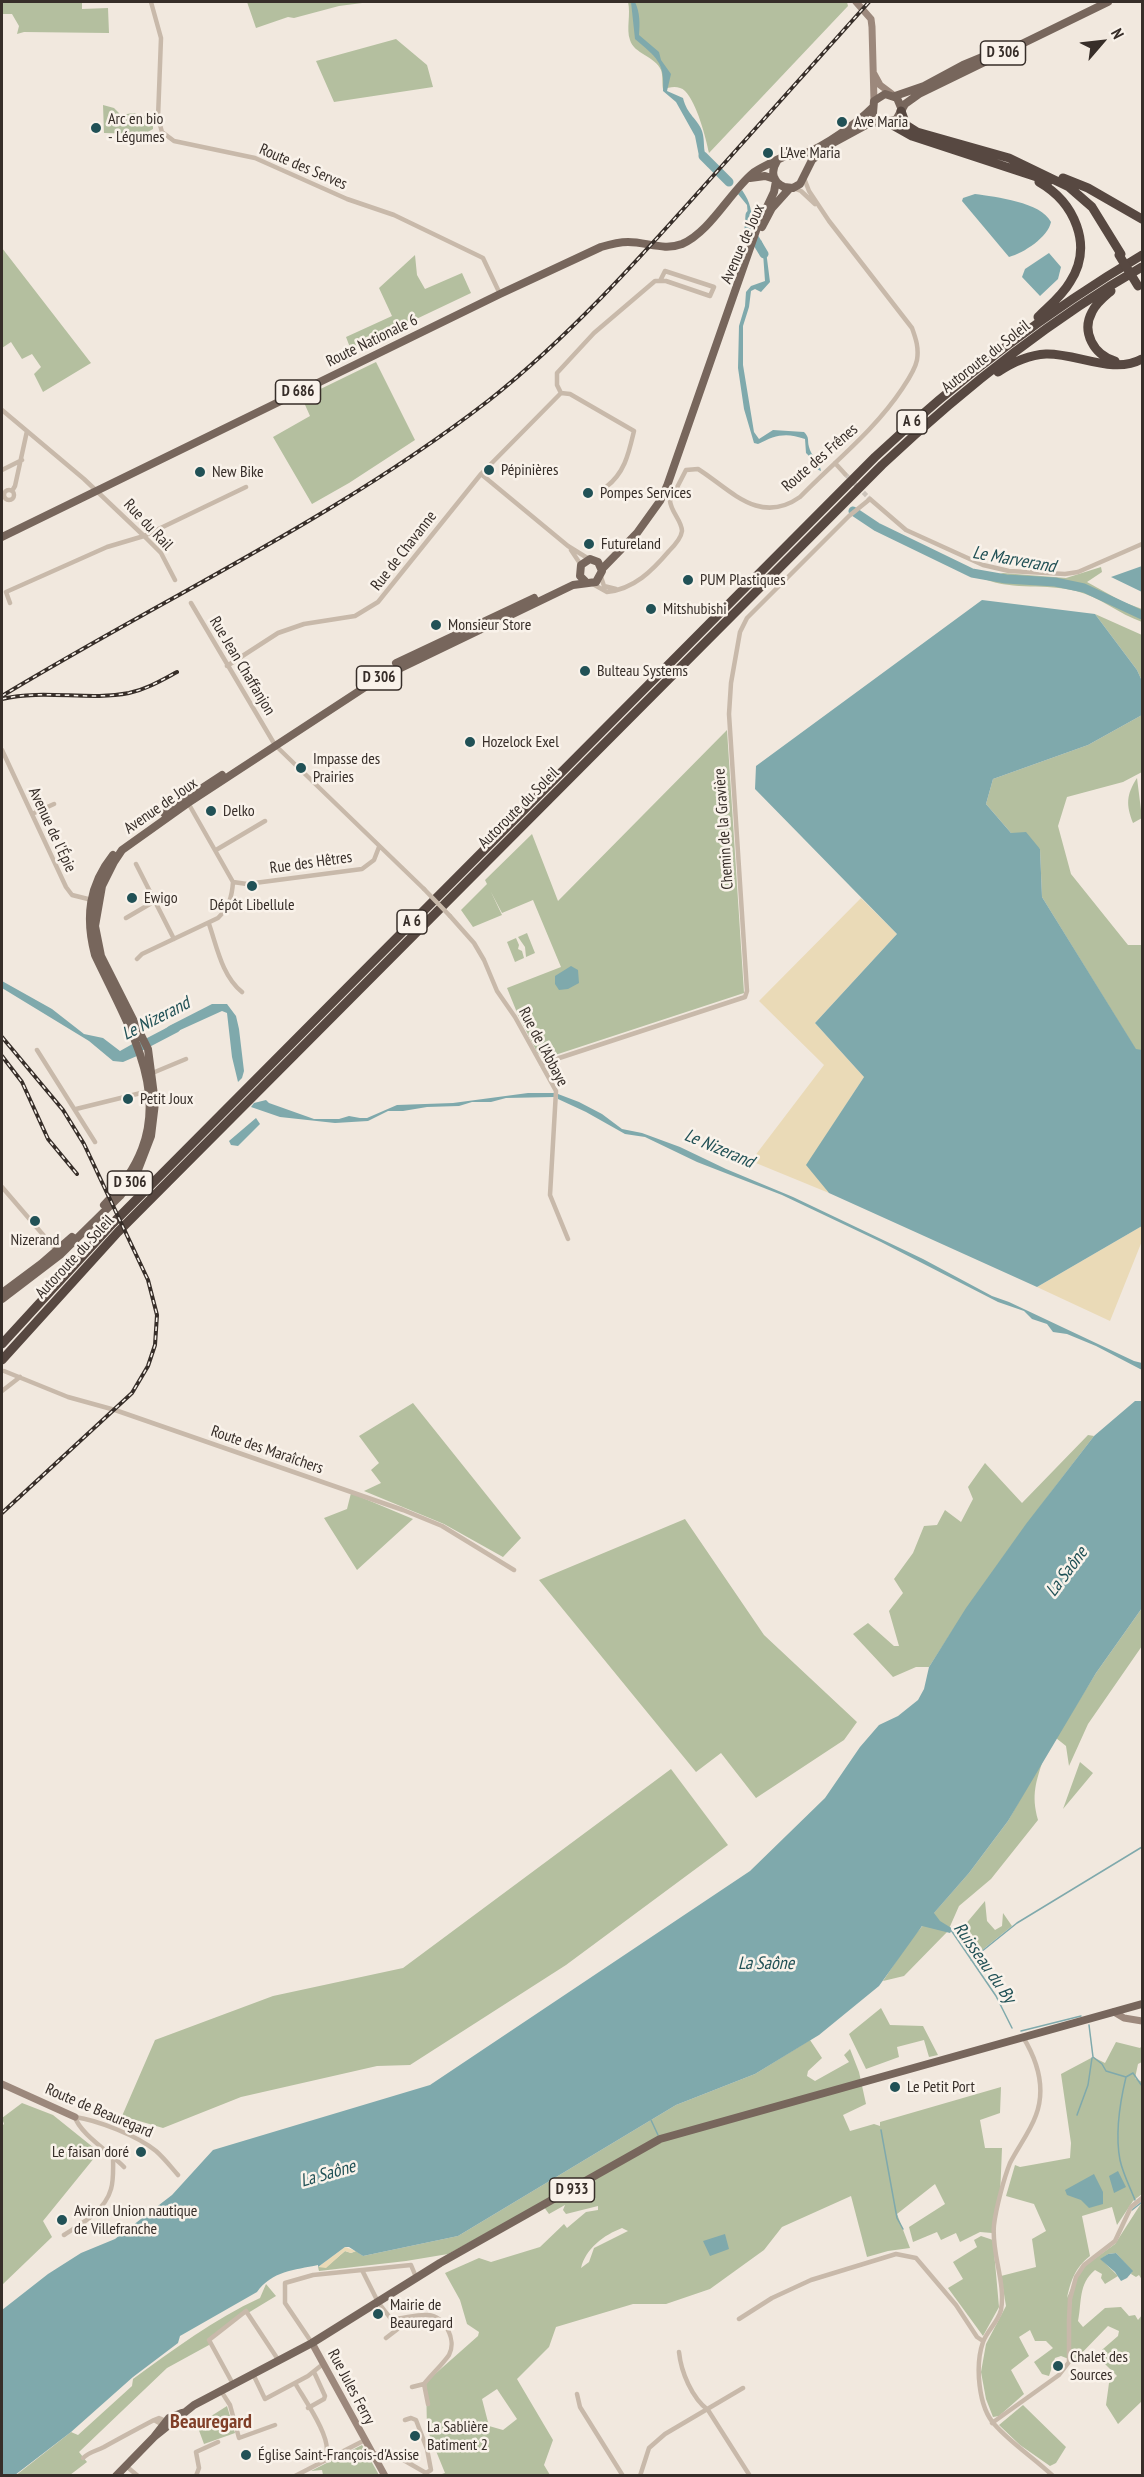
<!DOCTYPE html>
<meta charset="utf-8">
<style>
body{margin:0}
#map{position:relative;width:1144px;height:2477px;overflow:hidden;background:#f1e8de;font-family:"PT Sans Narrow",sans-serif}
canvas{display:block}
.frame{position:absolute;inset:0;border:3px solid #372e29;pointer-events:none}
.north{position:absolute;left:1072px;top:12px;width:60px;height:60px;-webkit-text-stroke:4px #f9f2ea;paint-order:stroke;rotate:62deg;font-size:16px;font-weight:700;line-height:24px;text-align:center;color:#372e29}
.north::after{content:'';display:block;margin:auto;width:21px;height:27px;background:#372e29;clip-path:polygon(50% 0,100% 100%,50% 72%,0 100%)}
</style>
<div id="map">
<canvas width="1144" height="2477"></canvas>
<div class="frame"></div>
<div class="north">N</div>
</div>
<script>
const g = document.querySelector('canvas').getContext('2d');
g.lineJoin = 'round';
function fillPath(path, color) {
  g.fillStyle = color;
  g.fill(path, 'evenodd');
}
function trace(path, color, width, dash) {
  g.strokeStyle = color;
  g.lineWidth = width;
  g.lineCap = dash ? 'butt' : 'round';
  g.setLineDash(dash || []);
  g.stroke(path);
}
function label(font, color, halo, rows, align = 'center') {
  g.font = font + ' "PT Sans Narrow",sans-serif';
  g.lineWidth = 5;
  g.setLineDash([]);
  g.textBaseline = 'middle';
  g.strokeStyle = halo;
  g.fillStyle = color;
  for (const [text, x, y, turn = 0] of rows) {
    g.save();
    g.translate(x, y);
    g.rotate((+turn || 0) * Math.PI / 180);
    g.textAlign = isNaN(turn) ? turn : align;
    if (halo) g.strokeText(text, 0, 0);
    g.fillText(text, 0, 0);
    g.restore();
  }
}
const green = new Path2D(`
 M2,2H82V9L108,8L109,33L24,32L17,34L19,26L12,14H2Z
 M247,2H370L339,6L294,18L288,17L256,28Z
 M628,2H847L848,6L709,153C706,138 697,103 685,91C679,85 670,87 663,89C662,84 663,75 661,70C655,56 634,54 630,40C626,29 631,14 628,2Z
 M396,39L427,65L433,87L334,102L316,61Z
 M103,105L114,108L121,115L133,113L153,118V129L144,134L104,133Z
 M2,248L91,363L43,392L34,374L41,367L32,354L22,359L11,342L2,348Z
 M415,255L417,275L425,289L462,273L471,293L351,350L346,337L392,316L379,288Z
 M376,362L415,440L349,483L312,504L273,437L310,416L302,398Z
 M1101,567L1102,572L1087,582L1123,602L1142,609V622C1119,614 1100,597 1076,591C1045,583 1016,591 984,579L1003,573L1066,578Z
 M1095,614L1142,635V681L1137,670Z
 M1142,711V772L1123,782L1067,797L1058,826L1071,874L1128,945H1142V1050H1136L1042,897L1040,849L1011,833L986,804L993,779L1088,745L1142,715Z
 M727,730L744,993L546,1058L538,1054L518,1015L507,988L561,967L533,900L502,913L491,892L502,915L473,927L461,910L487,884L485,880L532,834L558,901Z
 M1137,778L1142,818L1133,823C1126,805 1126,795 1137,778Z
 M527,933L535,953L526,957L525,947L518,937Z
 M516,938L519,945L518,949L522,951L524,958L515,962L507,942Z
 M413,1403L521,1538L503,1557L444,1524L364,1491L381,1483L371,1470L379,1463L359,1436Z
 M1088,1435L1094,1436C1036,1511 980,1586 929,1667H916L893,1677L853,1634L868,1623L894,1646H899L889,1611L903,1593L894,1579L913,1553L924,1526L937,1525L945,1510L961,1522L973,1499L968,1487L985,1463L1022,1503Z
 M351,1493L413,1519L357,1570L324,1518L347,1509Z
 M685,1519L764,1635L857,1722L844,1740L756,1798L721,1753L696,1772L539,1580Z
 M1142,1608V1646L1088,1724L1069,1766L1066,1746L1056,1738L1096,1673Z
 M1044,1757C1036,1782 1031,1794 1038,1820L991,1879L959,1906L948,1931L904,1976L883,1981L911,1939L969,1873L1008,1821Z
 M1080,1762L1093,1773L1063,1809Z
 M671,1769L728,1845L566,1965L410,2065L377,2066L241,2097L163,2128L122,2116L155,2040L273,1996L403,1968Z
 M985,1901L987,1921L995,1930L1002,1926L1003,1913L1012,1926L976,1955L970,1943L973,1938L964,1926Z
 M881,2008L890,2025L923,2026L938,2055L929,2057L924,2040L897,2047L899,2057L866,2069L849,2034Z
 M810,2040L822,2058L808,2071L807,2076L815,2081L849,2062L844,2055L850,2049L859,2072L866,2104L843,2115L850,2131L874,2124L880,2126V2122L1001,2087L1000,2113L980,2120L985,2148H1002L1000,2197L992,2233L980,2232L960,2242L956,2233L941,2240L937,2232L913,2242L909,2227L945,2204L935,2184L897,2214L910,2248L888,2251L867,2257L851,2196L782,2227L764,2250L710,2289L666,2304H633L556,2327L549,2347L517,2379L553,2440L544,2465L550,2475H439L445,2473L427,2429L426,2382L478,2336L479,2332L467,2324L460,2300L445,2273L479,2258L491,2262L540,2247L564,2224L567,2228L586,2212L598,2210V2206L566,2214L563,2210L565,2205L549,2214L541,2203L448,2254L406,2261L319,2271L318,2267H326L345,2251L351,2253L356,2251L363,2256L458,2236L676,2105L755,2074ZM622,2228L628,2231L594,2248L589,2262L581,2268C586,2248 604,2235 622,2228ZM497,2389L517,2419L503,2430L489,2426L482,2399Z
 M1116,2042L1140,2048L1142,2046V2062L1138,2064L1135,2078L1142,2082V2194L1133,2201L1117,2225L1112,2207L1082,2216L1090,2256C1075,2268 1071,2280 1067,2298L1079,2270L1115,2244L1142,2202V2280L1139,2275L1136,2277L1131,2274L1132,2271L1116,2253L1108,2254L1101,2259L1118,2276L1105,2284L1101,2278L1102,2274L1095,2270C1078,2284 1082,2302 1078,2321L1083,2327L1105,2308L1121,2307L1129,2316L1135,2315L1138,2320L1142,2315V2401L1118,2424L1106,2405L1109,2383L1117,2376L1096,2355L1118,2336L1119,2331L1108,2326L1074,2361L1061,2356L1055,2358L1049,2376L1042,2374L1034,2362L1053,2348L1046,2341H1035L1030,2330L1019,2337L1029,2356L1011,2370L1024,2394L999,2416L993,2417L986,2399L981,2372L986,2344L1006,2306L1001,2276L1036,2267L1032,2239L1046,2231L1034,2204L1006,2196L1015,2165L1020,2167L1070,2158L1071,2143L1061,2074L1093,2057L1105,2063Z
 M22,2103L53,2115L99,2152L43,2221L52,2237L2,2285V2126L4,2124L2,2118Z
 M981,2236L993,2240L999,2307L983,2336L948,2288L963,2279L953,2262L977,2247L974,2240Z
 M266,2284L276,2296L248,2313L246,2311L209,2339V2345L167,2368L79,2452L87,2462L70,2475L15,2476L71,2432L78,2435L132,2386L133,2379C173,2350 214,2319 260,2298Z
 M1023,2405L1066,2447L1056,2463L1050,2466L1020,2445L999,2425Z
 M227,2406L235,2433L204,2444L197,2425Z
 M362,2445L379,2475H323L322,2470L311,2471Z`);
const sand = new Path2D(`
 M861,898L897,934L815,1023L864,1077L807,1165L829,1193L751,1161L824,1065L759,1001Z
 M1142,1226V1241L1110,1321L1037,1287Z
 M345,2247L356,2251L351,2253L345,2251L326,2268L318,2267Z`);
const water = new Path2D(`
 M631,2H635C640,13 640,23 639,35L659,52L661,60L671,74L667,91L683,98C687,115 698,119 702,131C706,143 701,154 711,163L708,167L699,156L695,136L676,102L663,91C665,62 656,57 635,39Z
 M742,190C751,203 752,211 751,226L749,227L747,205L738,194Z
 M975,194C996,197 1041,202 1051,222C1048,237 1024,253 1009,257L962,201L963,198Z
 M761,240L766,251L770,282L761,292L755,289L751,291L749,307L743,326V365L754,432L759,439L773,430L804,432C810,438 807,440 809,447C811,456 820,462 821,471C812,469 813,458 806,453L805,439C786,432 775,435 758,444L754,443L744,409L738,368L739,326L745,306L746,292L751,286L765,281L763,253L758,248Z
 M1049,253L1061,267L1058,279L1040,296L1022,277L1025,269Z
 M1142,566V592L1111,577Z
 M982,600L1095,614L1137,670L1142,681V715L1088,745L993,779L986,804L1011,833L1026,832L1040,849L1042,897L1136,1049L1142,1050V1226L1037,1287L829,1193L806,1165L864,1077L815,1023L897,934L755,789L756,766Z
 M571,966L578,970L579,983L568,989L559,990L555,984V976Z
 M2,981L52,1009L84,1034L103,1038L120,1051L136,1042L137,1056L123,1062L113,1061L89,1041L2,988Z
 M212,1004H227L236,1016L239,1029L244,1071L242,1078L238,1082L232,1057L227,1013L222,1011L167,1036L164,1030L169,1026Z
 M528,1093H554V1097L506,1098L491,1102H472L459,1106L427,1107L403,1111H388L368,1121L335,1123L280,1117L251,1107L254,1103L266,1100L269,1103L314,1119H339L349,1116L360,1118H367L397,1105L453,1103Z
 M558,1094L579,1102L602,1114L622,1129L642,1133L680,1147L726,1169L793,1197L923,1259L992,1296L1009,1302L1134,1361L1142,1363V1370L1096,1346L1067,1334L1053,1332L1047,1324L1032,1319L1024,1311L998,1302L881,1242L782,1195L697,1162L645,1137L625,1134L586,1112L558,1099Z
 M256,1118L260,1124L238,1146L231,1145L229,1141Z
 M1135,1401H1142V1608L1096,1673L1008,1821L969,1873L934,1913L940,1921L953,1929L950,1933L922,1926L879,1986L819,2035L755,2074L676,2105L458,2236L363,2256L349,2247H345L318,2267V2265C294,2270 272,2271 257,2292L180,2336L178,2343L133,2377L71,2432L15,2475H2V2310L48,2274L81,2253L115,2239L172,2195L213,2150L430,2085L750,1871L825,1798L860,1747L879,1725L898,1716L918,1700L924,1689L929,1667L966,1608L1026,1524L1094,1436Z
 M1118,2171L1126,2187L1114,2193L1109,2176Z
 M1094,2174L1103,2192V2204L1089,2208L1081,2200L1067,2195L1065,2190Z
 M725,2234L729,2249L710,2256L703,2241Z
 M1116,2253L1133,2271L1127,2278L1121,2281L1115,2272L1100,2259L1108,2254Z`);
const stream = new Path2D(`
 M951,1930L996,1996L1012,2028
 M971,1960L1017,1923L1142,1847
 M1089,2025L1093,2057L1102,2064L1106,2071L1126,2077L1133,2073L1142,2086
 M1021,2031L1081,2016
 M1126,2077C1120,2102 1115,2134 1120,2160C1123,2174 1130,2187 1135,2200
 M1077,2115L1088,2085L1092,2058
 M651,2120L658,2135
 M881,2130L897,2218L903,2229
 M1132,2210L1142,2202`);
const river = new Path2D(`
 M703,156L729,182
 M750,215L749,229L764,254
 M853,511L877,527L972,573L1006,579L1055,582L1084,588L1142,615
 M130,1052L176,1028`);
const streetTunnel = new Path2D(`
 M845,474L870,499`);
const street = new Path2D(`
 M151,2L161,38L158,118L162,132L174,141L255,158L347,199L394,215L479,256L483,258L500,294
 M793,188L801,191L815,204
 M561,393L557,385V373L594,333L655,281H666L710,296L714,287L665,271L660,281
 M561,393L570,394L634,431C629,452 625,473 606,487
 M2,410L84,479L144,536L161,553L175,580
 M835,463L845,474
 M2,470L22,460
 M481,474L568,546L589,559
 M4 495a5 5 0 1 1 10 0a5 5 0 1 1-10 0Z
 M12,491L15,486L27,431
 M571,550L581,565
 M601,577L604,586L616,589
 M591,583L607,592C634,589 652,571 669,551C674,546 681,539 682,531C682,521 671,512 670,501L686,470L698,469C730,489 759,526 800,497C835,461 874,431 902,389C908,380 915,370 917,360C919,348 916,339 912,328L829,221L809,191L804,178
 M10,603L6,592L107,547L144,536L246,487
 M191,603L275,745L424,889
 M227,666L278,633L304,624L355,616L378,602L481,474L561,393
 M2,750L66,887L72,895L92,900
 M32,814L54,804
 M216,850L265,821
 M136,864L174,939
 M233,882L247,884L362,869L374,860L379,847
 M450,916L474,943L484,960L497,991L515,1017L556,1091L550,1195L568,1239
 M126,918L155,901
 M209,924C217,947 222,976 242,992
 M137,959L142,954L218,918C229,907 232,897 233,882L187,801
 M37,1050L95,1142
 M541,1064L745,997L747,991L729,714L731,683L740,632L747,618L849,516L870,499L906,530L983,565L1009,571L1065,574L1078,572L1142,544
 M150,1074L186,1059
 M76,1109L149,1091
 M2,1187L57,1251
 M4,1371L68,1397L115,1410L403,1510L442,1526L514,1570
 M2,1391L20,1377
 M1023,2037C1037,2060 1046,2088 1036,2115C1030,2132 1018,2147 1010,2163C1004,2178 996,2208 994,2225C991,2253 1006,2282 1001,2310C998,2322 987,2331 983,2342C975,2365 978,2407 995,2425C1012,2444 1034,2458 1053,2476
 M75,2117C97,2120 138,2136 156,2151C164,2158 171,2167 178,2175
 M75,2117C80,2134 111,2153 124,2167
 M64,2235C81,2224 105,2211 111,2189C114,2179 113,2166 113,2156
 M362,2270L378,2302L391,2319C403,2319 416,2314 428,2315C445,2316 457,2340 449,2355C442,2365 432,2374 424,2384L428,2404
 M739,2319L772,2298L811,2280L896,2254L916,2258L956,2305L977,2337L983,2341
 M386,2338L399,2328L395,2319
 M312,2343L285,2303V2283L313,2275L411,2265L416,2277
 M679,2352C681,2372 692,2398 708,2410L750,2476
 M253,2374L265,2399L308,2376L323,2364
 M295,2383C304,2399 332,2438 326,2454
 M233,2384L209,2340L246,2311L279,2361
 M412,2387L424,2384
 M221,2391L230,2405L239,2438L275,2425
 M577,2394L580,2407L623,2476
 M308,2408L324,2399L325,2396L314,2372
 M992,2423L1059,2375L1069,2362V2319L1070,2299L1076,2277L1084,2265L1115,2241L1131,2207L1142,2198
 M163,2425L154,2420L159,2418L166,2421
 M373,2454L386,2452L393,2454L426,2473L431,2470L427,2449L416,2420L411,2418L405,2420
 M83,2458C89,2452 96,2451 104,2447C120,2438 137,2429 154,2420
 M126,2466L138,2476
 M196,2476L199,2468L196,2452L218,2442
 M295,2476L365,2440
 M640,2476L649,2448L665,2434L743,2388`);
const secondary = new Path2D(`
 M856,2L871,19L872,27L874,101
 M874,74L880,85L892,94
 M1114,2012L1124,2018L1142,2021
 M2,2084L75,2117
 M312,2343L385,2476`);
const primary = new Path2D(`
 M895,96L924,86L963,65L992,53
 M873,113L874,101L885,94L897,98L902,110
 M777,161C770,172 773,182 784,187L793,188L800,184L812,160L833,143L868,124L896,120L905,104L919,94L1108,2
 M750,178L765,176L775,179
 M762,227L772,208L790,188
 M2,537L500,294L601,247C611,244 618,242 628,242C647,242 664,251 682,244C710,232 730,192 753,173C756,170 782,157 786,156C792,155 797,157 804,154C825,146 856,124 872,108
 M602,569L637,533L660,501L667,486L757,228L774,192L776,181
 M396,663L534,598
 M164,813L222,775
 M104,1205C189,1119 137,1044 95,955C85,917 89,885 113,855
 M2,1293L41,1264L72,1237
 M2,1299L61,1254L120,1196L136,1175L151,1136L155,1103L148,1049L101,956L95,926L102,886L114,862L122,850L188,803L376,680L573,585L596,582L602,571L598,562L590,559L581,565L580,576L585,581
 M154,2437L194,2405L312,2343L440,2263L660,2139L1142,2004
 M116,2476L154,2437L169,2418L182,2413`);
const highway = new Path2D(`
 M901,111L906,125L917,132L1009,158L1069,187L1092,207L1121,254
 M889,123L912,136L1049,181
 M1063,178L1088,188L1142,219
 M1111,291C1104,297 1096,303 1092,312C1081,332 1094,355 1115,361
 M1038,317C1049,306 1062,296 1070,282C1094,245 1074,202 1039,182
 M998,372C1013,362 1028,355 1046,354C1077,353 1113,375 1142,359
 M2,1344L113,1223L875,457C957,380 1046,312 1142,255
 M2,1360L118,1232L882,465C962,390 1048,321 1142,267`);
const rail = new Path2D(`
 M2,696C164,598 338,517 488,401C568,338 636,262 704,186C759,125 814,63 869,2
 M2,699C44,689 88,701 129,693C147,689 162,680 177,672
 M2,1037L63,1110L84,1144L148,1280L157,1315L155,1345L148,1366L132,1393L2,1513
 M2,1056L22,1082L48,1139L77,1174`);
const streetBridge = new Path2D(`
 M424,889L450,916`);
const highwayBridge = new Path2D(`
 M1119,255L1138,286`);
const markers = [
 [842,122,6,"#215156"],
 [96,128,6,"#215156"],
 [768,153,6,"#215156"],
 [489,470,6,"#215156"],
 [200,472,6,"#215156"],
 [588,493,6,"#215156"],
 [589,544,6,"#215156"],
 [688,580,6,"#215156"],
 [651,609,6,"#215156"],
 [436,625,6,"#215156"],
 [585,671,6,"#215156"],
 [470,742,6,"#215156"],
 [301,768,6,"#215156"],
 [211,811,6,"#215156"],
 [252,886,6,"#215156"],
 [132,898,6,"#215156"],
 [128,1099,6,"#215156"],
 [35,1221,6,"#215156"],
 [895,2087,6,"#215156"],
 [141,2152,6,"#215156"],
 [62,2220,6,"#215156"],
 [378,2314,6,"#215156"],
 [1058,2366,6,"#215156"],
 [415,2436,6,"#215156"],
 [246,2455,6,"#215156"]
];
const shields = [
 [1003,53,45],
 [298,392,45],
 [912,422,30],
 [379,678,45],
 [412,922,30],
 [130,1183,45],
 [572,2190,45]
];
const shieldNames = [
 ["D 306",1003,53],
 ["D 686",298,392],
 ["A 6",912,422],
 ["D 306",379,678],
 ["A 6",412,922],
 ["D 306",130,1183],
 ["D 933",572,2190]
];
const poiNames = [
 ["Arc en bio",108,119],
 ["- Légumes",108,137],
 ["Ave Maria",854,122],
 ["L'Ave Maria",780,153],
 ["Pépinières",501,470],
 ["New Bike",212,472],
 ["Pompes Services",600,493],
 ["Futureland",601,544],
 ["PUM Plastiques",700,580],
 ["Mitshubishi",663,609],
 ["Monsieur Store",448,625],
 ["Bulteau Systems",597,671],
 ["Hozelock Exel",482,742],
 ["Impasse des",313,759],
 ["Prairies",313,777],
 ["Delko",223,811],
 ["Ewigo",144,898],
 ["Dépôt Libellule",252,905,"center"],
 ["Petit Joux",140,1099],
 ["Nizerand",35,1240,"center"],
 ["Le Petit Port",907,2087],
 ["Le faisan doré",129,2152,"right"],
 ["Aviron Union nautique",74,2211],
 ["de Villefranche",74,2229],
 ["Mairie de",390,2305],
 ["Beauregard",390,2323],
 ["Chalet des",1070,2357],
 ["Sources",1070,2375],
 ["La Sablière",427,2427],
 ["Batiment 2",427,2445],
 ["Église Saint-François-d'Assise",258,2455]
];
const streetNames = [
 ["Route des Serves",303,167,23],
 ["Avenue de Joux",743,244,-66],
 ["Route Nationale 6",372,341,-26],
 ["Autoroute du Soleil",986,357,-38],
 ["Route des Frênes",820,458,-41],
 ["Rue du Rail",148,525,47],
 ["Rue de Chavanne",404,551,-52],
 ["Rue Jean Chaffanjon",242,666,59],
 ["Avenue de Joux",161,806,-35],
 ["Autoroute du Soleil",519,808,-45],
 ["Chemin de la Gravière",724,829,-94],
 ["Avenue de l'Épie",52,830,65],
 ["Rue des Hêtres",311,863,-8],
 ["Rue de l'Abbaye",543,1047,62],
 ["Autoroute du Soleil",75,1257,-47],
 ["Route des Maraîchers",267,1450,19],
 ["Route de Beauregard",99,2111,23],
 ["Rue Jules Ferry",351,2387,62]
];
const waterNames = [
 ["Le Marverand",1014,560,10],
 ["Le Nizerand",156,1019,-27],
 ["Le Nizerand",719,1149,23],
 ["La Saône",1067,1572,-53],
 ["Ruisseau du By",984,1963,55],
 ["La Saône",766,1964],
 ["La Saône",328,2174,-16]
];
const quarterNames = [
 ["Beauregard",211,2422]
];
fillPath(green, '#b4bf9f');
fillPath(sand, '#eadab7');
fillPath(water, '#7fa9ac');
trace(stream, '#7fa9ac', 1.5);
trace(river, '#7fa9ac', 9);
trace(streetTunnel, '#ccc3ba', 4.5, [4.5, 2]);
trace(street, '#c8b9aa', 4.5);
trace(secondary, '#9c887c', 7);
trace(primary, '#77665c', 8);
trace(highway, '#574841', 9);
trace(rail, '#372e29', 4);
trace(rail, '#f9f2ea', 1.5, [4.5]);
trace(streetBridge, '#c8b9aa', 4.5);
trace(highwayBridge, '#574841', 9);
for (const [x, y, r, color] of markers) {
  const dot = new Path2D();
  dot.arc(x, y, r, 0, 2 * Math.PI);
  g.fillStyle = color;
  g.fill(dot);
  trace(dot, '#f9f2ea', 2);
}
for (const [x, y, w] of shields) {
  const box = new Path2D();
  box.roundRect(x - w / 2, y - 12, w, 24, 4.5);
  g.fillStyle = '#f9f2ea';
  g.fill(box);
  trace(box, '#372e29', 1.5);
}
label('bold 15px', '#372e29', null, shieldNames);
label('16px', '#372e29', '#f9f2ea', poiNames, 'left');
label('16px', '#372e29', '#f9f2ea', streetNames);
label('italic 18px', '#215156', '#f9f2ea', waterNames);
label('bold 20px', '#803f28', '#f9f2ea', quarterNames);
</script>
